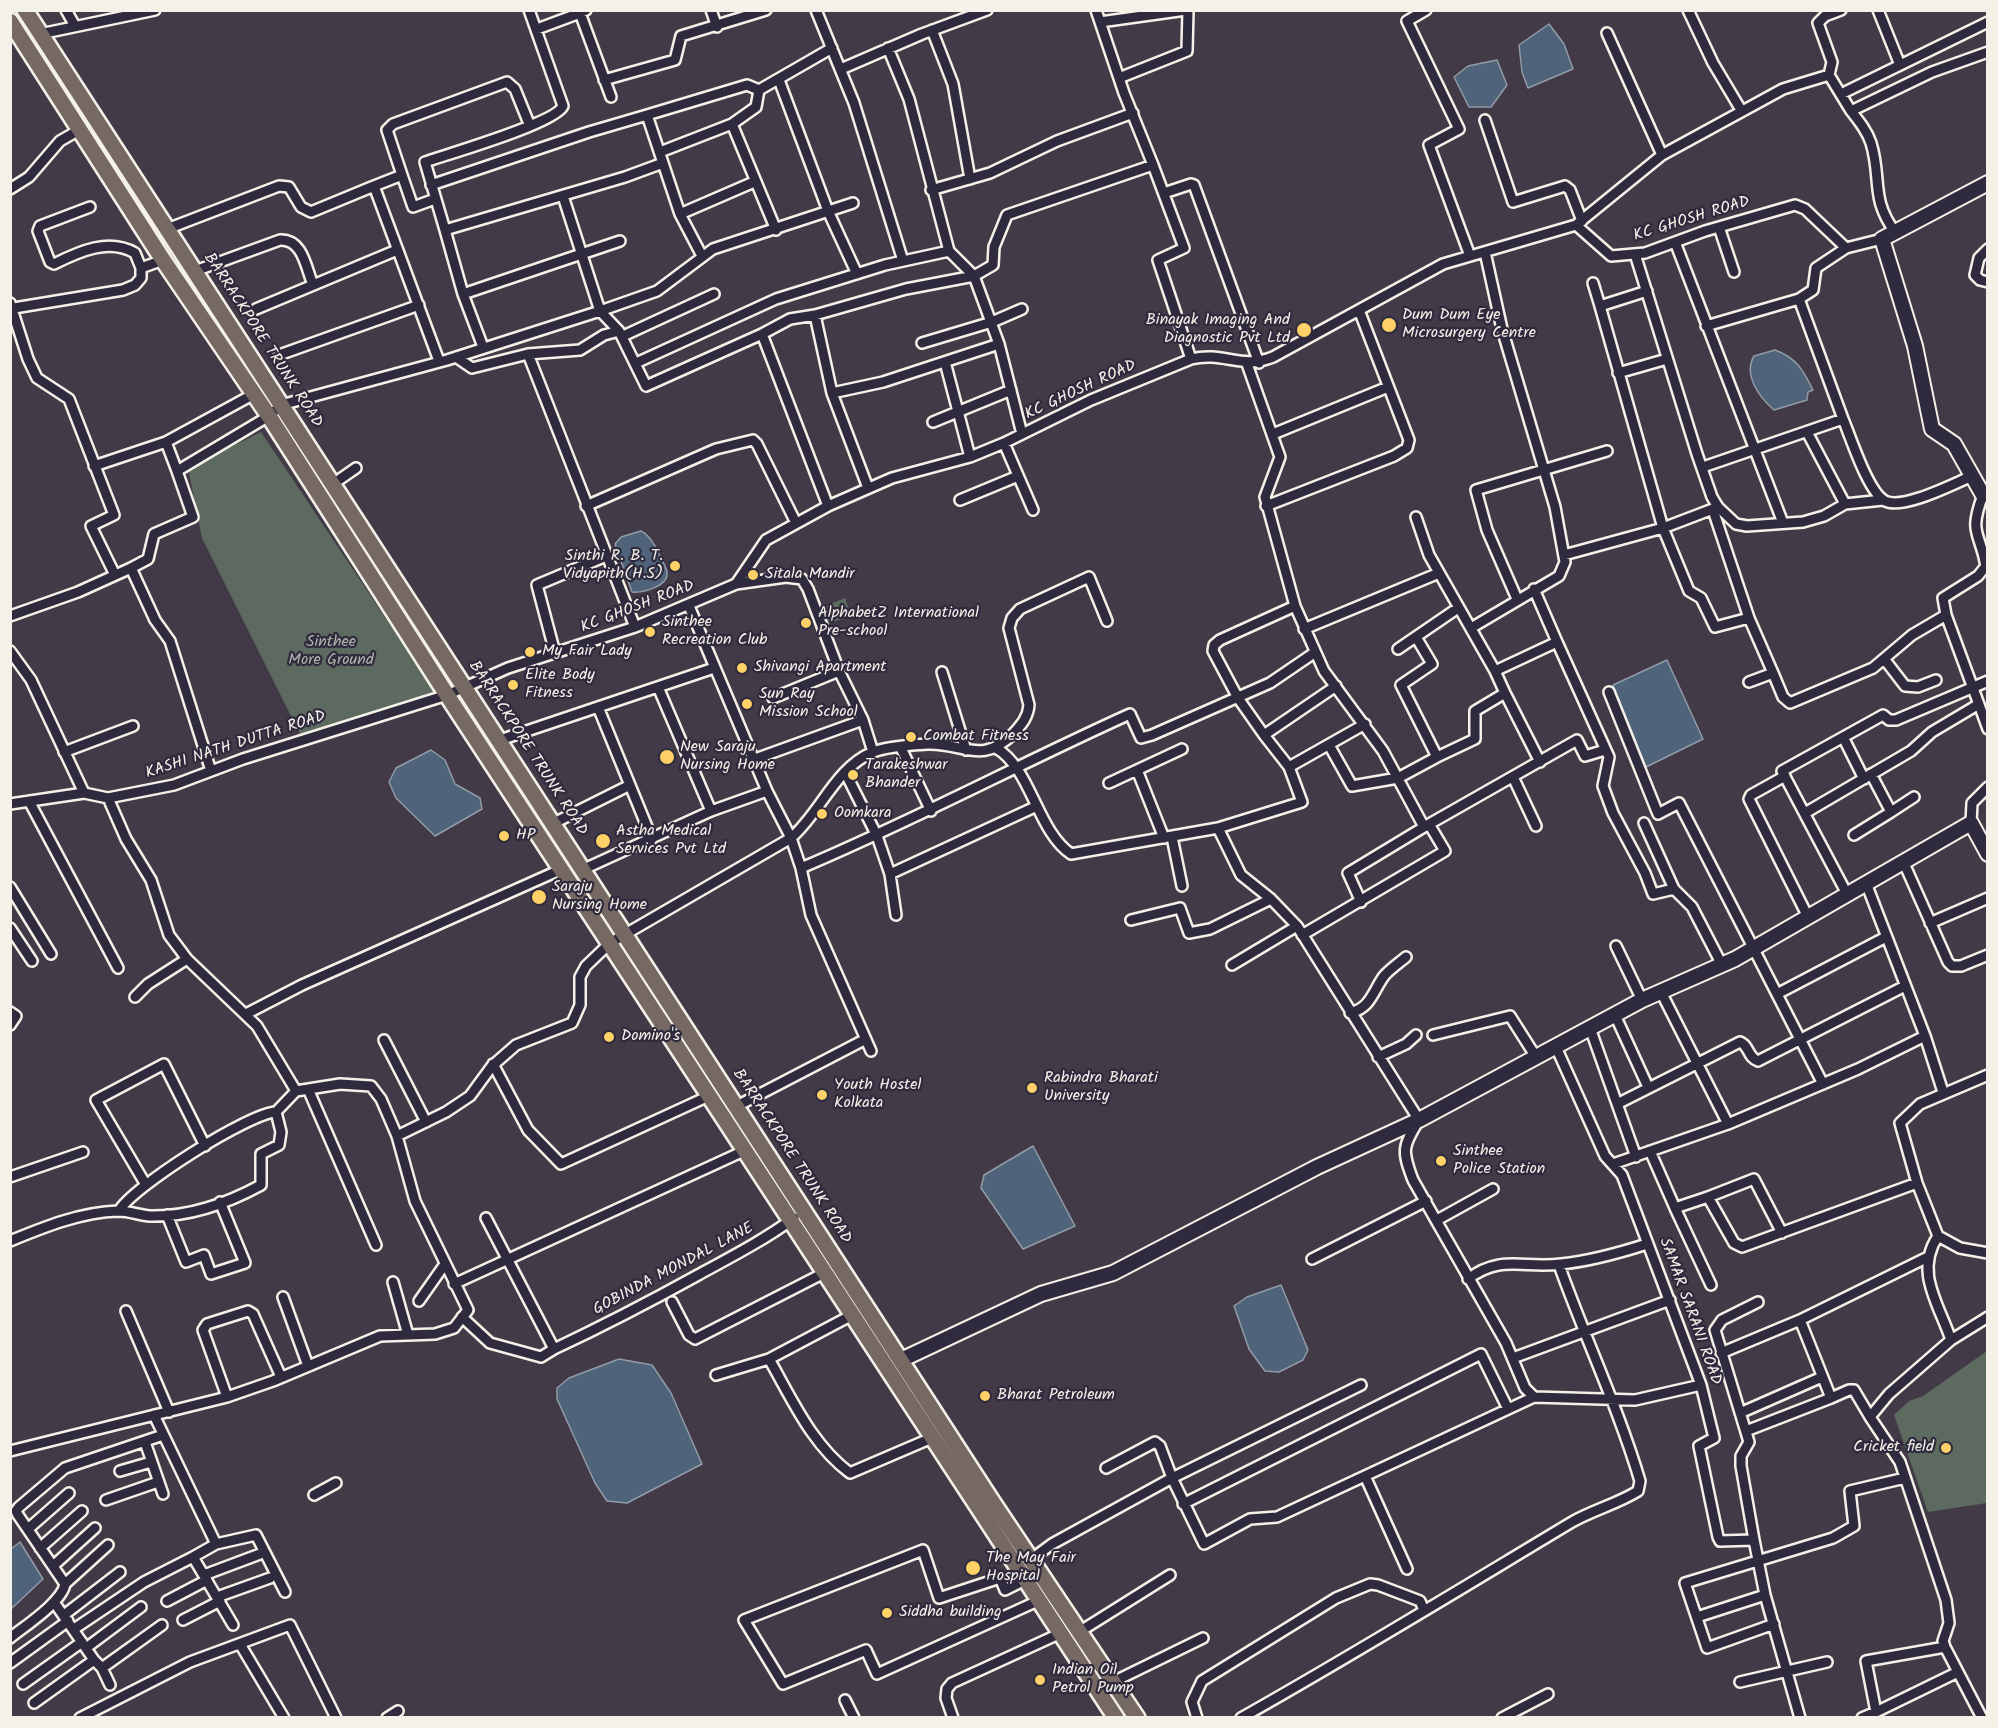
<!DOCTYPE html>
<style>
body{margin:0}
#map{position:relative;width:1998px;height:1728px;overflow:hidden;background:#433a47;font-family:Kalam,sans-serif}
canvas{display:block}
.frame{position:absolute;inset:0;border:12px solid #f4f1e8;pointer-events:none}
</style>
<div id="map">
<canvas width="1998" height="1728"></canvas>
<div class="frame"></div>
</div>
<script>
const g = document.querySelector('canvas').getContext('2d');
g.lineJoin = 'round';
function fillPath(path, color) {
  g.fillStyle = color;
  g.fill(path, 'evenodd');
}
function trace(path, color, width, dash) {
  g.strokeStyle = color;
  g.lineWidth = width;
  g.lineCap = dash ? 'butt' : 'round';
  g.setLineDash(dash || []);
  g.stroke(path);
}
function label(font, color, halo, rows, align = 'center') {
  g.font = font + ' Kalam,sans-serif';
  g.lineWidth = 4.5;
  g.setLineDash([]);
  g.textBaseline = 'middle';
  g.strokeStyle = halo;
  g.fillStyle = color;
  for (const [text, x, y, turn = 0] of rows) {
    g.save();
    g.translate(x, y);
    g.rotate((+turn || 0) * Math.PI / 180);
    g.textAlign = isNaN(turn) ? turn : align;
    if (halo) g.strokeText(text, 0, 0);
    g.fillText(text, 0, 0);
    g.restore();
  }
}
const green = new Path2D(`
 M261,432L435,692L300,734L202,538L188,468Z
 M845,598L851,615L826,625L818,609Z
 M1987,1351V1503L1928,1512L1894,1415L1909,1401L1923,1396Z`);
const water = new Path2D(`
 M1549,24L1564,44L1573,69L1528,88L1522,72L1519,45Z
 M1497,60L1507,85L1491,107H1469L1454,77L1468,66Z
 M1775,350C1797,358 1803,370 1813,390L1808,392L1807,400L1774,410C1759,397 1743,375 1754,356Z
 M641,531C650,535 655,545 659,554C661,559 666,566 667,572C669,586 643,593 632,592L615,544L621,537Z
 M1667,660L1703,739L1646,767L1613,685Z
 M431,750L445,760L455,784L480,798L482,809L435,836L396,798L389,782L396,768Z
 M1033,1146L1075,1226L1023,1249L981,1188L984,1175Z
 M1281,1285L1308,1350L1303,1360L1279,1372L1265,1371L1249,1349L1234,1306L1247,1297Z
 M619,1359L652,1365L671,1393L702,1464L627,1503L607,1501L595,1483L557,1399V1388L569,1378Z
 M20,1542L43,1579L11,1609V1549Z`);
const street = new Path2D(`
 M66,10L75,26
 M586,10L580,13L611,97
 M711,10L717,27
 M816,10L854,103L903,261
 M1426,10L1407,21L1459,129L1429,145L1470,256
 M1688,10L1713,63L1741,110
 M1878,10L1900,65
 M1100,22L1186,10
 M537,29L580,13L579,10
 M932,30L953,84L970,179
 M1607,33L1662,155
 M40,34L155,10
 M888,48L909,99L949,251
 M841,69L922,34L987,10
 M1829,75L1851,111L1932,72L1988,52
 M1119,78L1187,51L1188,10
 M604,80L675,60L681,36L766,10
 M779,80L828,211L857,274
 M1841,94L1988,22
 M1851,111C1859,121 1867,131 1871,143C1882,179 1870,198 1895,232
 M647,115L747,85L759,90
 M1485,120L1513,202L1565,186L1570,190L1582,221
 M660,152L732,124
 M1153,165L1184,248L1158,260L1191,359
 M402,175L413,207L435,199
 M431,185L589,132L647,115L680,214L702,256
 M10,189L29,177L60,141L79,130
 M931,190L990,173L1057,141L1133,113
 M1164,193L1191,184L1194,185L1259,363
 M563,196L600,311L619,331
 M90,207L40,226L38,231L50,262L54,264C80,251 109,238 135,253L141,268
 M680,214L754,182
 M1576,225L1611,256L1645,253L1705,231L1795,205L1805,209L1846,248L1882,239
 M1719,227L1734,272
 M167,229L279,186L289,187L301,207L311,212L374,186
 M445,230L425,162C448,154 556,123 563,106L529,10
 M776,230L732,124L756,107L759,90L832,48
 M1675,242L1783,523
 M1988,249L1979,258L1975,275L1980,280L1988,282
 M1635,254L1697,454L1712,497L1718,507L1736,524L1747,526L1803,522L1824,516L1845,504L1883,500
 M195,271L280,240C303,239 306,268 313,285
 M1593,283L1600,306
 M463,294L620,241
 M1799,299L1843,419
 M10,303L28,359L37,378L69,399L114,515L91,526L115,575
 M14,308L123,290L135,285L141,278V268L163,260
 M256,309L397,250
 M815,315L790,319L762,334L828,506
 M1706,326L1799,299L1813,290L1816,268L1846,248
 M623,336L714,294
 M922,343L992,322L1022,309
 M999,344L1022,434
 M483,347L463,294L445,230L625,177L663,163
 M528,354L635,627
 M279,355L419,305
 M456,357L472,368L528,354L580,350L604,335L619,331L646,386L762,334
 M439,361L374,186L402,175L387,130L393,124L507,82L515,89L530,126
 M945,362L970,457
 M636,363L776,299L885,265L949,251L974,276
 M1247,364L1280,457L1265,497L1295,606L1324,671L1383,751L1424,827L1348,873L1361,902
 M1618,373L1667,359
 M832,393L815,315L906,289L974,276
 M933,422L1011,390
 M1807,432L1845,504
 M1273,434L1388,387
 M166,442L177,471
 M1004,443L1033,510
 M94,466L166,442L254,394
 M1703,467L1843,419C1851,438 1868,492 1885,501C1903,510 1953,484 1972,476
 M333,484L356,468
 M868,488L832,393L883,382L999,344L974,276L993,265L994,247L1007,215L1153,165L1124,93L1096,10
 M1983,495C1968,535 1980,531 1986,566L1978,576L1943,598L1946,615L1988,729
 M960,500L1018,476
 M586,506L716,449L753,440L757,444L796,523
 M1266,506L1394,456L1407,448L1409,440L1359,310
 M1718,507L1663,528L1689,591L1701,598L1715,627L1749,618L1773,673
 M1713,510L1749,618
 M1416,517L1429,555L1495,671L1557,642L1609,757L1603,786L1613,813L1645,873L1653,894L1674,889L1692,907L1722,965
 M1564,555L1663,528L1600,306L1647,291
 M131,568L148,559L154,534L193,517L177,471L269,416L281,405L447,360L600,311L657,291L713,249L853,203
 M736,584L786,577L802,579L808,589L839,671L863,720
 M1534,589L1557,642
 M1517,599L1487,530L1476,490L1607,451
 M10,616L78,592L131,568L155,620L170,641L211,771
 M1471,628L1559,576L1565,562L1555,507L1502,329L1485,252
 M1304,629L1439,573
 M1416,637L1432,664L1401,685L1437,757L1475,739V711L1505,693L1495,671
 M1398,649L1458,608
 M10,651L31,680L84,793
 M555,653L537,585L606,556
 M1885,660L1905,686L1918,687L1936,680
 M942,672L966,750
 M1749,682L1773,673L1783,697L1790,703L1873,668L1912,635L1946,615
 M658,687L711,811
 M1609,692L1658,814L1679,803L1823,1084
 M1505,693L1540,762
 M773,698L839,671
 M598,707L652,839
 M1264,735L1238,698L1213,651L1214,645L1220,640L1295,606
 M1844,739L1864,779
 M500,740L714,668
 M1329,745L1352,786L1398,778L1437,757
 M901,748L931,811
 M996,748C1031,768 1037,831 1071,854L1218,828L1241,875L1271,899L1297,926L1419,1120C1402,1147 1402,1151 1413,1180L1506,1343L1525,1388L1534,1397L1635,1400L1701,1385
 M64,752L133,726
 M755,759L863,720L873,752
 M1289,767L1365,724
 M1137,770L1164,838
 M845,772L877,836L890,874L896,915
 M1871,774L1891,812L1914,797
 M1785,776L1751,795L1749,799L1808,917
 M1513,777L1536,826
 M1109,783L1182,749
 M108,798L126,839L151,880L169,935L187,959L257,1026L296,1091L340,1084L371,1086L381,1099L397,1136
 M29,801L118,968
 M10,804L84,793L108,798L174,785L243,759L447,695L508,668L635,627L736,584L766,540L828,506L892,478L970,457L1004,443L1091,400L1191,359C1224,351 1241,370 1273,357L1443,264L1576,225L1662,155L1783,89L1829,75L1832,62L1818,23L1825,16L1841,10
 M1805,813L1911,751L1932,732L1979,704
 M554,823L630,785
 M1644,823L1674,889
 M1971,823L1972,803L1988,787
 M1424,827L1577,740L1585,756L1605,750
 M1218,828L1302,802L1289,767L1264,735L1336,686
 M1854,835L1891,812
 M1172,837L1182,886
 M1903,861L1948,962L1952,966H1961L1988,955
 M801,868C913,821 1019,764 1130,714L1141,738L1152,735L1270,683L1314,653
 M584,869L711,811L767,791
 M890,874L1037,806
 M10,887L51,954
 M1847,894L1782,771L1883,715L1889,720H1896L1988,681
 M1131,920L1180,908L1189,933L1210,929L1271,899
 M1930,923L1988,898
 M10,928L32,961
 M1302,935L1445,851L1429,824
 M1616,946L1642,1000
 M1232,965L1297,926
 M1777,994L1886,937
 M135,997L148,984L187,959
 M10,1012L16,1016L10,1025
 M1350,1013C1371,1008 1373,991 1384,976C1390,969 1399,963 1406,957
 M246,1014L302,985L562,869
 M1615,1015L1648,1087
 M1590,1028L1636,1157
 M1433,1035L1510,1016L1536,1057
 M1925,1036L1943,1092
 M384,1040L426,1122
 M1556,1047L1605,1156L1622,1175L1701,1385L1714,1438L1699,1446L1718,1537L1720,1541L1754,1540L1765,1595L1800,1718
 M871,1051L811,915L801,868L791,838C821,812 835,768 873,752C888,746 912,745 928,744C965,743 981,766 1014,733C1022,724 1028,717 1029,705L1009,628L1012,618L1020,609L1089,577L1107,621
 M1378,1057L1406,1044L1416,1035
 M493,1064L528,1130L561,1164L711,1095
 M308,1089L376,1245
 M1617,1104L1740,1042C1749,1045 1748,1058 1758,1061L1905,986
 M737,1106L864,1040
 M1728,1124L1858,1069L1925,1036L1866,883
 M1650,1151L1675,1208L1708,1197L1734,1243L1742,1247L1917,1183
 M1613,1164L1728,1124L1661,992
 M10,1177L83,1152
 M146,1185L96,1100L164,1064L205,1146
 M1708,1197L1754,1179L1782,1233
 M1675,1208L1711,1285
 M119,1211C132,1187 249,1113 276,1112
 M167,1215L186,1262L204,1255L211,1274L245,1263L220,1202
 M1437,1220L1493,1189
 M1938,1236L1960,1248L1988,1253
 M10,1241C44,1227 81,1212 118,1211C129,1211 139,1215 150,1216C188,1217 228,1203 261,1185V1154L279,1145L281,1132L276,1112L296,1091
 M1312,1259L1426,1201
 M1468,1279C1501,1254 1524,1269 1561,1264C1591,1261 1619,1253 1647,1244
 M393,1282L408,1335
 M454,1284L746,1150
 M283,1297L308,1366
 M419,1301L445,1264
 M672,1302L689,1335L695,1339L826,1272
 M126,1311L169,1412
 M462,1317L490,1343L541,1357L554,1349L486,1218
 M1951,1340L1988,1317
 M554,1349C603,1326 651,1301 698,1275C731,1257 764,1240 794,1218
 M1721,1353L1800,1320
 M1513,1358L1670,1300
 M769,1359C792,1399 812,1445 850,1473L934,1437
 M716,1375L769,1359L854,1314
 M227,1397L203,1330L207,1324L248,1311L253,1314L281,1377
 M1831,1398L1849,1390H1854L1870,1417
 M1740,1413L1822,1377
 M154,1415L216,1544L193,1557
 M1746,1431L1831,1398L1800,1320L1928,1257
 M145,1442L163,1494
 M10,1451L227,1397L273,1381L380,1336L435,1334L454,1328L468,1310L415,1201L397,1136L446,1112L470,1096L492,1066L516,1045L572,1023L580,1005V977L586,966L610,943L791,838L767,791L689,606
 M1106,1468L1155,1442L1160,1446L1172,1478L1361,1385
 M120,1471L151,1462
 M1365,1476L1407,1569
 M314,1495L336,1483
 M106,1500L158,1482
 M1183,1504L1481,1354L1508,1409
 M28,1529L69,1493
 M1754,1540L1741,1466V1456L1749,1442L1715,1330L1722,1320L1758,1302
 M216,1544L256,1535L285,1592
 M40,1548L82,1511
 M1029,1561L1052,1544L1172,1478L1204,1544L1250,1519L1277,1517L1534,1397
 M53,1566L95,1528
 M204,1575L260,1554
 M1027,1579L1005,1590L1000,1578L939,1598L923,1550L744,1620L783,1684L866,1650L877,1674L1040,1600
 M65,1584L108,1545
 M217,1597L270,1578
 M167,1601L207,1580
 M54,1602L94,1660L102,1668L110,1685
 M64,1615L120,1572
 M1697,1617L1765,1595
 M183,1620L220,1601
 M1774,1624L1707,1648L1685,1583L1833,1538L1854,1526L1850,1491L1905,1478
 M74,1629L144,1582L193,1557L233,1625
 M1079,1632L1170,1575
 M10,1638C25,1626 62,1602 65,1584L18,1515L16,1511L19,1507L65,1468L163,1435
 M240,1644L284,1718
 M1945,1647L1866,1661L1876,1712L1958,1672
 M86,1648L141,1607
 M10,1663L68,1621
 M102,1668L162,1625
 M1113,1682L1203,1638
 M1740,1682L1827,1662
 M23,1684L82,1642
 M845,1700L854,1718
 M34,1703L94,1660
 M80,1718L190,1662L290,1625L336,1718
 M387,1718L398,1711
 M953,1718L946,1698L947,1689L952,1683L1061,1633
 M1197,1718L1192,1702L1202,1681L1336,1598L1370,1584L1378,1585L1420,1601L1424,1610
 M1241,1718C1353,1655 1462,1588 1572,1522C1593,1510 1617,1504 1638,1491L1640,1481C1618,1407 1585,1338 1559,1265
 M1502,1718L1548,1694
 M1862,1718L1876,1712
 M1982,1718L1945,1647L1943,1641L1949,1623L1946,1600L1900,1462L1870,1417L1889,1394L1951,1340C1939,1304 1914,1272 1938,1236L1917,1183L1900,1123L1920,1104L1988,1075`);
const secondary = new Path2D(`
 M1988,183L1882,239L1915,346L1932,429L1954,444L1983,495L1988,494
 M901,1360L1041,1294L1113,1273L1317,1167L1419,1120L1642,1000L1735,959L1971,823L1988,854`);
const primary = new Path2D(`
 M25,10L993,1503L1137,1718
 M10,21L163,260L269,416L447,695L1116,1718`);
const markers = [
 [1389,325,8,"#ffd166"],
 [1304,330,8,"#ffd166"],
 [675,566,6,"#ffd166"],
 [753,575,6,"#ffd166"],
 [806,623,6,"#ffd166"],
 [650,632,6,"#ffd166"],
 [530,652,6,"#ffd166"],
 [742,668,6,"#ffd166"],
 [513,685,6,"#ffd166"],
 [747,704,6,"#ffd166"],
 [911,737,6,"#ffd166"],
 [667,757,8,"#ffd166"],
 [853,775,6,"#ffd166"],
 [822,814,6,"#ffd166"],
 [504,836,6,"#ffd166"],
 [603,841,8,"#ffd166"],
 [539,897,8,"#ffd166"],
 [609,1037,6,"#ffd166"],
 [1032,1088,6,"#ffd166"],
 [822,1095,6,"#ffd166"],
 [1441,1161,6,"#ffd166"],
 [985,1396,6,"#ffd166"],
 [1946,1448,6,"#ffd166"],
 [973,1568,8,"#ffd166"],
 [887,1613,6,"#ffd166"],
 [1040,1680,6,"#ffd166"]
];
const streetNames = [
 ["KC GHOSH ROAD",1692,220,-17],
 ["BARRACKPORE TRUNK ROAD",262,341,57],
 ["KC GHOSH ROAD",1081,391,-25],
 ["KC GHOSH ROAD",638,608,-21],
 ["KASHI NATH DUTTA ROAD",236,746,-18],
 ["BARRACKPORE TRUNK ROAD",527,749,57],
 ["BARRACKPORE TRUNK ROAD",791,1157,57],
 ["GOBINDA MONDAL LANE",674,1270,-28],
 ["SAMAR SARANI ROAD",1689,1312,70]
];
const poiNames = [
 ["Dum Dum Eye",1402,316],
 ["Microsurgery Centre",1402,334],
 ["Binayak Imaging And",1290,321,"right"],
 ["Diagnostic Pvt Ltd",1290,339,"right"],
 ["Sinthi R. B. T.",663,557,"right"],
 ["Vidyapith(H.S)",663,575,"right"],
 ["Sitala Mandir",765,575],
 ["AlphabetZ International",818,614],
 ["Pre-school",818,632],
 ["Sinthee",662,623],
 ["Recreation Club",662,641],
 ["My Fair Lady",542,652],
 ["Shivangi Apartment",754,668],
 ["Elite Body",525,676],
 ["Fitness",525,694],
 ["Sun Ray",759,695],
 ["Mission School",759,713],
 ["Combat Fitness",923,737],
 ["New Saraju",680,748],
 ["Nursing Home",680,766],
 ["Tarakeshwar",865,766],
 ["Bhander",865,784],
 ["Oomkara",834,814],
 ["Astha Medical",616,832],
 ["Services Pvt Ltd",616,850],
 ["HP",516,836],
 ["Saraju",552,888],
 ["Nursing Home",552,906],
 ["Domino's",621,1037],
 ["Rabindra Bharati",1044,1079],
 ["University",1044,1097],
 ["Youth Hostel",834,1086],
 ["Kolkata",834,1104],
 ["Sinthee",1453,1152],
 ["Police Station",1453,1170],
 ["Bharat Petroleum",997,1396],
 ["Cricket field",1934,1448,"right"],
 ["The May Fair",986,1559],
 ["Hospital",986,1577],
 ["Siddha building",899,1613],
 ["Indian Oil",1052,1671],
 ["Petrol Pump",1052,1689]
];
const parkNames = [
 ["Sinthee",331,643],
 ["More Ground",331,661]
];
fillPath(green, '#5c6a5f');
fillPath(water, '#4f637b');
trace(water, '#919ca7', 1.5);
trace(street, '#f4f1e8', 14);
trace(secondary, '#f4f1e8', 18);
trace(primary, '#f4f1e8', 20);
trace(street, '#2f2a3d', 9);
trace(secondary, '#2f2a3d', 14);
trace(primary, '#766964', 15);
for (const [x, y, r, color] of markers) {
  const dot = new Path2D();
  dot.arc(x, y, r, 0, 2 * Math.PI);
  g.fillStyle = color;
  g.fill(dot);
  trace(dot, '#2f2a3d', 2);
}
label('16px', '#f4f1e8', '#2f2a3d', streetNames);
label('16px', '#f4f1e8', '#2f2a3d', poiNames, 'left');
label('16px', '#b0b4aa', '#2f2a3d', parkNames);
</script>
